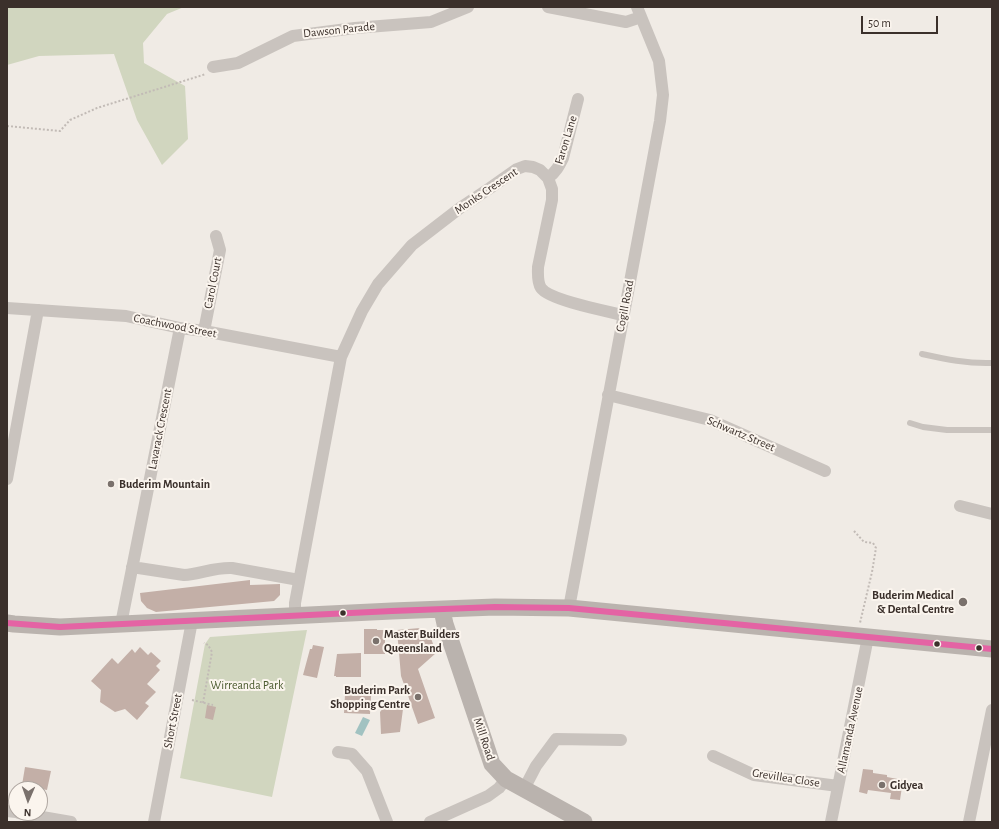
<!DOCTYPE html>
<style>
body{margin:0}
#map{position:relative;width:999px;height:829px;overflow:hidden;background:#f0ebe5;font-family:"Alegreya Sans",sans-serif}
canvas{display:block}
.frame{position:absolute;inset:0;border:8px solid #3b302b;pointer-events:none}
.north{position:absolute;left:8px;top:781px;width:40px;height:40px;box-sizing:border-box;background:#fbf5ee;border:1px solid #aea6a0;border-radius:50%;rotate:182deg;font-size:11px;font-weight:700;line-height:16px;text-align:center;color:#3b302b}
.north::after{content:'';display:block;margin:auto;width:14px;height:18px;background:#7a716c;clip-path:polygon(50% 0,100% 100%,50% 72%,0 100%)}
.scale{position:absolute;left:861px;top:16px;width:77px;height:18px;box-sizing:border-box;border:2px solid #3b302b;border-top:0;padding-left:5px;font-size:12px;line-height:14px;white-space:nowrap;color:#3b302b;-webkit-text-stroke:3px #fbf5ee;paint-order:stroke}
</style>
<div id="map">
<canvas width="999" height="829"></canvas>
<div class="frame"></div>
<div class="north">N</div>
<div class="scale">50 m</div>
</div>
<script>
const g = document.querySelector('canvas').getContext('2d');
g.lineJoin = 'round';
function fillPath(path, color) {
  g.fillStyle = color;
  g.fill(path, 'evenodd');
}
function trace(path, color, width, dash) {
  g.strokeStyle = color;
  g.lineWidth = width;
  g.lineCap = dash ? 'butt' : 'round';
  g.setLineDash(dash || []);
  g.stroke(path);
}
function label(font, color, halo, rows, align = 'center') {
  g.font = font + ' "Alegreya Sans",sans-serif';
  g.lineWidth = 4;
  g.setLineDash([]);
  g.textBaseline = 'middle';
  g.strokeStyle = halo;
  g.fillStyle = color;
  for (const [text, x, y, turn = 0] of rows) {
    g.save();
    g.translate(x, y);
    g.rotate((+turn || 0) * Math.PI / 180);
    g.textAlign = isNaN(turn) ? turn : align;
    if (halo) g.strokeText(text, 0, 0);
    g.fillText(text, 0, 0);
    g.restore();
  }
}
const green = new Path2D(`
 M7,7H184L167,14L143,43L144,63L185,86L188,139L162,165L137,120L114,54L39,56L7,65Z
 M307,630L272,797L180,778L205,644L210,637Z`);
const water = new Path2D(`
 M363,717L370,720L362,736L355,733Z`);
const building = new Path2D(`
 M250,580V585L280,584V595L274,601L156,612L147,608L141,601L140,593Z
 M420,628L430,635L436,653L418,669L435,718L418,724L401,676L397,630Z
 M364,629H377V630H385V654H364Z
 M313,645L324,647L317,678L303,675L310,649H312Z
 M140,647L148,655L151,652L161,661L156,666L160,670L147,684L156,692L145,703L149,706L137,720L125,709L115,712L100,702L101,690L91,681L112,658L118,664L132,649L135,653Z
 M361,653V677H336V676H334L337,654Z
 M345,695L371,696L370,714L344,713Z
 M388,702L403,709L400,732L381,734L380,712Z
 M207,705L216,707L213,720L205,718Z
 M25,767L51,771L47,790L22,785Z
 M863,769L873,770V773L887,775V777L903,780L900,800L890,799L891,793L868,790L867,794L859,792Z`);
const path = new Path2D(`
 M7,126L60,131L70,120L97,108L206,74
 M854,531L864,542L873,543L876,548L872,572L860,623
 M192,700L213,705
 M203,703L212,652L208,645L204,643`);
const lane = new Path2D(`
 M922,354C945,359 968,364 992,363
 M910,423L923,427L947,430H992`);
const street = new Path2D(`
 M548,7L626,22L641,17
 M213,67L238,63L293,36L355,28L431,22L468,7
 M548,178C556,172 559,166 563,158L578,99
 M7,308L126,316L180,328L204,331L341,357
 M204,331L220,250L216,236
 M608,395L710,420L825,471
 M7,479L38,310
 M960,506L992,514
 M132,567L184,575C200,574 215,567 232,568L299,580
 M569,608L660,121L663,95L659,61L637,7
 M295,616V603L341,357L362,311L378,284L412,245L460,208L490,188L517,169L525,166L533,167L540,170L548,178L552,189V200L538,267C538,273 537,282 541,288C549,300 606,311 623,315
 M121,624L180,328
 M338,752L352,754L367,771L387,822
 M713,756L754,775L838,786
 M524,789L536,766L556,739L621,740
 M7,811L16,812
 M19,813L71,822
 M154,822L192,621
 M430,822L488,796L499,788L506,779
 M831,822L868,637
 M969,822L992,710`);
const secondary = new Path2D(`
 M442,610L445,624L492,764L506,779L584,822
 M7,623L14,624L60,627L392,611L495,607L569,608L992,649`);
const bus1 = new Path2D(`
 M7,623L60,627L392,611L495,607L569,608L992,649`);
const markers = [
 [111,484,4,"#7a716c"],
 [963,602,5,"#7a716c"],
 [343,613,3.5,"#3b302b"],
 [376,641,4,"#7a716c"],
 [937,644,3.5,"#3b302b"],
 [979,648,3.5,"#3b302b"],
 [418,697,4,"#7a716c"],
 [882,785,4,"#7a716c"]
];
const streetNames = [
 ["Dawson Parade",339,30,-6],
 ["Faron Lane",566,140,-73],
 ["Monks Crescent",486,191,-34],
 ["Carol Court",213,283,-79],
 ["Cogill Road",625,306,-79],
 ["Coachwood Street",175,326,11],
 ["Lavarack Crescent",160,429,-79],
 ["Schwartz Street",741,434,23],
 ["Short Street",173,721,-79],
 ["Allamanda Avenue",850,730,-78],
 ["Mill Road",484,739,71],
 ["Grevillea Close",786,778,9]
];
const poiNames = [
 ["Buderim Mountain",119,484],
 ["Buderim Medical",954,595,"right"],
 ["& Dental Centre",954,609,"right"],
 ["Master Builders",384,634],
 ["Queensland",384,648],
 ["Buderim Park",410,690,"right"],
 ["Shopping Centre",410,704,"right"],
 ["Gidyea",890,785]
];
const parkNames = [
 ["Wirreanda Park",247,685]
];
fillPath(green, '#d1d6bf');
fillPath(water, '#a1c2c1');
fillPath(building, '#c3afa7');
trace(path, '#c2bbb6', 2, [2, 2]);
trace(lane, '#c9c3be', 6);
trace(street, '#c9c3be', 12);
trace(secondary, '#bab3ae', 17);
trace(bus1, '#e463a4', 6);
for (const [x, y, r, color] of markers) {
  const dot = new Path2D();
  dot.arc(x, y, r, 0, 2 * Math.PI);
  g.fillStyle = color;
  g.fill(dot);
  trace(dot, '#fbf5ee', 1.5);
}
label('12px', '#3b302b', '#fbf5ee', streetNames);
label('bold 12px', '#3b302b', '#fbf5ee', poiNames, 'left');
label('12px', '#4a5a2e', '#fbf5ee', parkNames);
</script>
